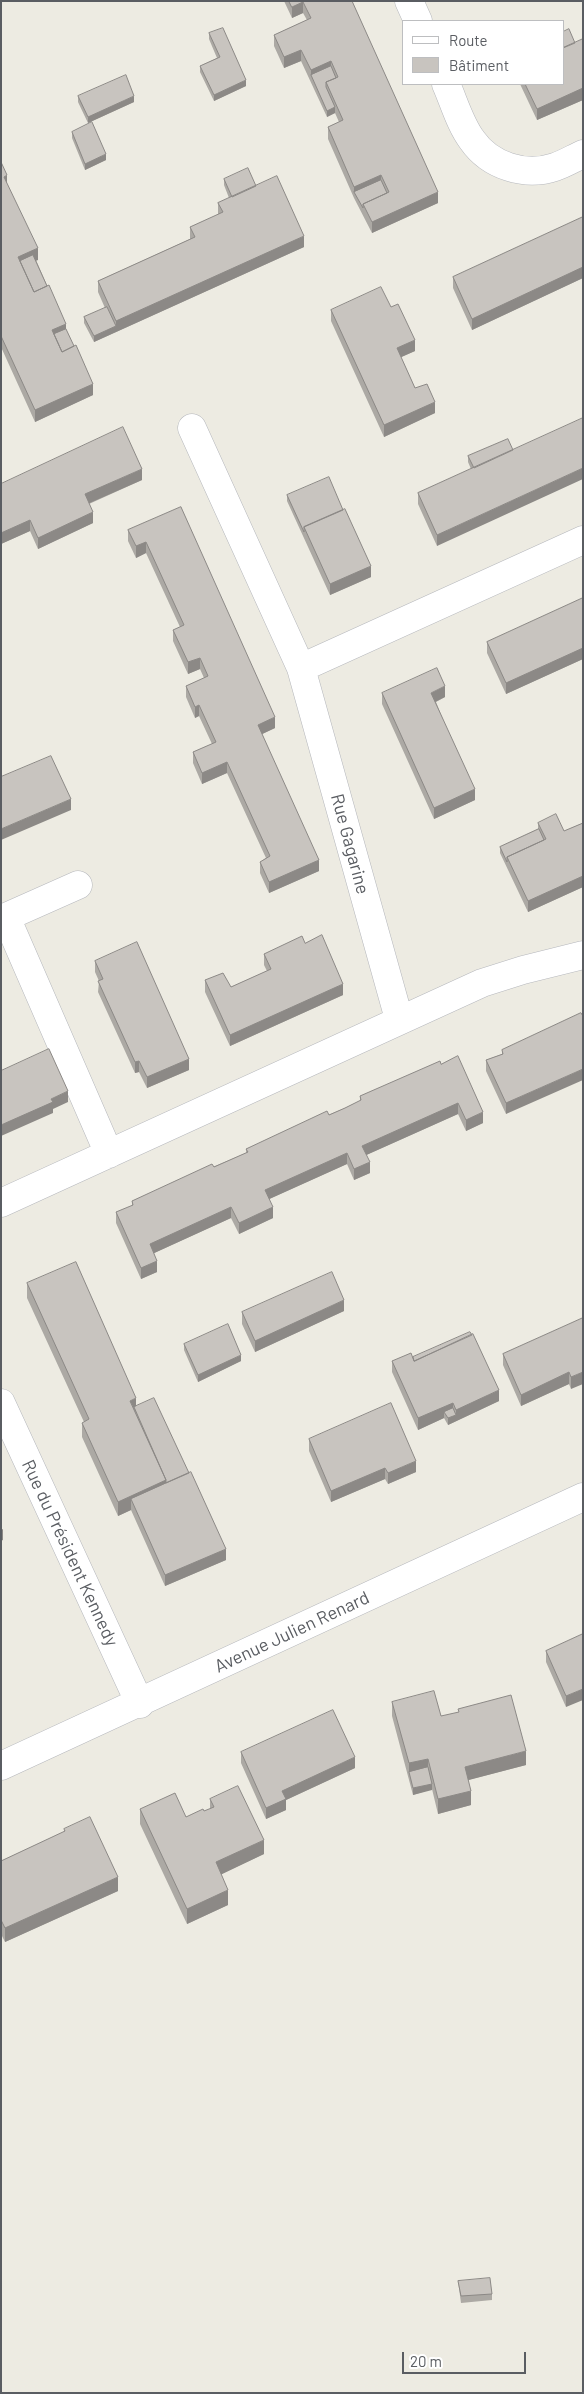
<!DOCTYPE html>
<meta charset="utf-8">
<style>
body{margin:0}
#map{position:relative;width:584px;height:2394px;overflow:hidden;background:#edebe2;font-family:Barlow,sans-serif}
canvas{display:block}
.frame{position:absolute;inset:0;border:2px solid #5a5d62;pointer-events:none}
.legend{position:absolute;left:402px;top:20px;width:162px;height:65px;box-sizing:border-box;background:#fff;border:1px solid #bdbec0;margin:0;padding:6px 9px;list-style:none;font-size:15px;color:#5a5d62}
.legend li{display:flex;align-items:center;gap:10px;height:25px}
.legend b{width:25px;border:1px solid #bdbec0}
.scale{position:absolute;left:402px;top:2352px;width:124px;height:22px;box-sizing:border-box;border:2px solid #5a5d62;border-top:0;padding-left:6px;font-size:15px;line-height:18px;white-space:nowrap;color:#5a5d62;-webkit-text-stroke:4px #fff;paint-order:stroke}
</style>
<div id="map">
<canvas width="584" height="2394"></canvas>
<div class="frame"></div>
<ul class="legend">
<li><b style="height:6px;background:#fff"></b>Route</li>
<li><b style="height:14px;background:#c8c4bf"></b>Bâtiment</li>
</ul>
<div class="scale">20 m</div>
</div>
<script>
const g = document.querySelector('canvas').getContext('2d');
g.lineJoin = 'round';
function trace(path, color, width, dash) {
  g.strokeStyle = color;
  g.lineWidth = width;
  g.lineCap = dash ? 'butt' : 'round';
  g.setLineDash(dash || []);
  g.stroke(path);
}
function fillPath(path, color) {
  g.fillStyle = color;
  g.fill(path, 'evenodd');
}
function label(font, color, halo, rows, align = 'center') {
  g.font = font + ' Barlow,sans-serif';
  g.lineWidth = 4;
  g.setLineDash([]);
  g.textBaseline = 'middle';
  g.strokeStyle = halo;
  g.fillStyle = color;
  for (const [text, x, y, turn = 0] of rows) {
    g.save();
    g.translate(x, y);
    g.rotate((+turn || 0) * Math.PI / 180);
    g.textAlign = isNaN(turn) ? turn : align;
    if (halo) g.strokeText(text, 0, 0);
    g.fillText(text, 0, 0);
    g.restore();
  }
}
const minor = new Path2D(`
 M409,1L418,21
 M446,84C454,102 460,124 472,140C490,166 525,177 555,167C564,164 574,158 583,154
 M192,428L301,668
 M78,885L6,917L109,1154
 M399,1019L301,668L583,540
 M1,1203L482,983L523,970L583,955
 M1,1403L140,1704
 M1,1766L583,1497`);
const wall = new Path2D(`
 M284,1H352L438,203L372,233L354,198L328,139V127L339,122L335,113L327,117L301,61L284,68L274,46V35L307,20L303,13L292,18Z
 M209,33L246,86L214,101L200,72V66L217,58L209,39Z
 M583,39V100L537,120L520,84H563L575,43Z
 M78,96L134,102L88,123L78,102Z
 M72,132L106,160L85,170L72,138Z
 M1,162L7,185L38,260H36L66,329L93,395L35,422L1,347Z
 M224,179L256,186L304,247L94,342L84,323V317L105,308L98,292V281L190,239V227L218,215V203L229,198L224,185Z
 M583,217V278L472,330L453,288V277Z
 M391,307L415,351L401,357L415,388L435,413L384,437L331,321V310Z
 M508,439L437,546L418,504V493L471,469L468,462V456Z
 M142,480L89,504L93,523L38,549L30,531L1,544V484Z
 M287,495L343,510L371,577L330,595L287,501Z
 M181,507L275,728L262,734L319,871L269,893L260,873V862L266,858L227,773L202,784L193,763V752L212,744L199,716L195,718L186,697V686L204,678L200,669L188,674L173,641V630L180,627L146,553L136,558L128,541V530Z
 M583,598V659L506,694L487,653V642Z
 M382,693L445,697L436,702L475,800L434,819L382,704Z
 M538,823L564,831L583,823V887L528,912L500,853V847L538,829Z
 M305,943L343,995L230,1046L205,992V980L231,987L267,971L264,965V954Z
 M95,961L189,1070L147,1088L139,1072L135,1073L98,992L99,981L95,972Z
 M581,1013L506,1114L486,1071V1060L502,1054V1050Z
 M441,1064L483,1123L466,1131L458,1114L366,1155L370,1173L354,1180L347,1164L269,1199L273,1218L239,1234L231,1218L154,1253L157,1272L141,1279L116,1223V1212L132,1206V1201L246,1153V1149L345,1108L360,1101V1096Z
 M27,1283L136,1406L226,1560L165,1586L131,1510L118,1516L82,1437V1423L84,1422L27,1298Z
 M344,1311L255,1352L242,1324V1312Z
 M583,1318L571,1389L569,1384L521,1406L503,1365V1354Z
 M184,1344L241,1361L198,1382L184,1350Z
 M413,1357L499,1401L448,1425L444,1418L418,1430L392,1372V1361Z
 M309,1439L416,1472L388,1484L385,1479L331,1502L309,1451Z
 M583,1634L566,1707L546,1662V1651Z
 M392,1702L441,1716L526,1765L468,1780L471,1805L438,1814L432,1789L413,1795L392,1716Z
 M241,1752L355,1768L286,1800V1810L266,1819L241,1763Z
 M210,1799L264,1854L221,1874L228,1905L187,1924L140,1824V1809L186,1817L210,1809Z
 M64,1829L118,1891L5,1942L1,1934V1861L64,1832Z
 M458,2281L492,2294V2300L461,2303Z`);
const shadedWall = new Path2D(`
 M303,2V13L292,18V7Z
 M301,50V61L284,68V57Z
 M331,61V72L311,75V70Z
 M246,80V86L214,101V95Z
 M583,88V100L537,120V109Z
 M134,96V102L88,123V117Z
 M335,107V113L327,117V111Z
 M106,154V160L85,170V164Z
 M7,175V186L4,177Z
 M381,175V186L354,192V187Z
 M438,192V203L372,233V222Z
 M304,236V247L94,342V336L116,326V321Z
 M38,248V260L21,267L18,257Z
 M583,267V278L472,330V319Z
 M66,324V335H52V330Z
 M415,340V351L397,359V348Z
 M93,384V395L35,422V410Z
 M435,402V413L384,437V425Z
 M583,468V479L437,546V535Z
 M142,469V480L85,505V494Z
 M93,512V523L38,549V538Z
 M30,520V531L1,544V533Z
 M146,542V553L136,558V546Z
 M371,566V577L330,595V584Z
 M583,648V659L506,694V683Z
 M200,658V669L188,674V662Z
 M445,686V697L431,704V693Z
 M199,705V716L195,718V707Z
 M275,717V728L258,736V725Z
 M227,762V773L202,784V773Z
 M475,789V800L434,819V808Z
 M71,799V810L1,840V829Z
 M319,860V871L269,893V882Z
 M583,876V887L528,912V901Z
 M343,984V995L230,1046V1035Z
 M189,1059V1070L147,1088V1077Z
 M139,1061V1072L135,1073V1062Z
 M583,1069V1080L506,1114V1103Z
 M68,1091V1102L53,1109V1113L1,1136V1125L51,1099Z
 M458,1103V1114L362,1157V1146Z
 M483,1112V1123L466,1131V1120Z
 M347,1153V1164L265,1201V1190Z
 M370,1162V1173L354,1180V1169Z
 M231,1207V1218L150,1255V1244Z
 M273,1207V1218L239,1234V1223Z
 M157,1261V1272L141,1279V1268Z
 M344,1300V1311L255,1352V1341Z
 M241,1355V1361L198,1382V1375Z
 M569,1372V1384L521,1406V1395Z
 M583,1372V1384L571,1389V1377Z
 M499,1390V1401L448,1425V1418L456,1415V1410Z
 M136,1398V1412L130,1401Z
 M453,1403V1414L444,1412V1418L418,1430V1418Z
 M416,1461V1472L388,1484V1473Z
 M385,1468V1479L331,1502V1491Z
 M166,1480V1488L131,1499V1510L118,1516V1502Z
 M3,1529V1540L1,1541V1530Z
 M226,1549V1560L165,1586V1575Z
 M583,1689V1700L566,1707V1696Z
 M526,1751V1765L465,1781V1767Z
 M355,1757V1768L286,1800V1810L266,1819V1808L282,1791Z
 M428,1759V1773L409,1772V1778V1763Z
 M432,1784V1790L413,1795V1788Z
 M471,1791V1805L438,1814V1799Z
 M264,1840V1854L216,1877V1862Z
 M118,1877V1891L5,1942V1928Z
 M228,1890V1905L187,1924V1909Z`);
const building = new Path2D(`
 M289,1H352L438,192L372,222L363,204L389,192L381,175L354,187L328,127L343,120L326,82L338,77L331,61L311,70L301,50L284,57L274,35L311,18L303,2L292,7Z
 M223,28L246,80L214,95L200,66L220,57L209,33Z
 M569,29L575,43L563,48V32Z
 M583,39V88L537,109L525,84H563V48Z
 M331,66L336,78L326,82V87L335,107L327,111L311,75Z
 M126,75L134,96L88,117L78,96Z
 M92,122L106,154L85,164L72,132Z
 M1,162L7,175L4,177L38,248L18,257L34,292L49,285L66,324L52,330L62,352L76,345L93,384L35,410L1,336Z
 M248,168L256,186L232,197L224,179Z
 M277,176L304,236L116,321L98,281L195,237L190,227L223,212L218,203Z
 M381,180L387,193L363,204V208L354,192Z
 M583,217V267L472,319L453,277Z
 M33,255L47,286L34,292L20,261Z
 M381,287L391,307L398,304L415,340L397,348L415,388L427,384L435,402L384,425L331,310Z
 M107,307L116,326L94,336L84,317Z
 M66,329L74,346L62,352L54,334Z
 M583,418V468L437,535L418,493Z
 M123,427L142,469L85,494L93,512L38,538L30,520L1,533V484Z
 M508,439L513,450L474,468L468,456Z
 M329,477L343,510L304,527V532L287,495Z
 M181,507L275,717L258,725L319,860L269,882L260,862L270,856L227,762L202,773L193,752L216,742L199,705L195,707L186,686L208,676L200,658L188,662L181,647L173,630L184,625L146,542L136,546L128,530Z
 M345,509L371,566L330,584L304,527Z
 M583,598V648L506,683L487,642Z
 M437,668L445,686L431,693L475,789L434,808L382,693Z
 M51,756L71,799L1,829V777Z
 M556,814L564,831L583,823V876L528,901L507,857L546,839L538,823Z
 M539,829L544,840L507,857V862L500,847Z
 M322,935L343,984L230,1035L205,980L223,973L231,987L271,969L264,954L302,936L305,943Z
 M137,942L189,1059L147,1077L139,1061L135,1062L98,981L103,979L95,961Z
 M581,1013L583,1016V1069L506,1103L486,1060L503,1054L502,1050Z
 M49,1049L68,1091L51,1099L53,1102L1,1125V1071Z
 M458,1056L483,1112L466,1120L458,1103L362,1146L370,1162L354,1169L347,1153L265,1190L273,1207L239,1223L231,1207L150,1244L157,1261L141,1268L116,1212L133,1205L132,1201L212,1164L214,1167L248,1152L246,1149L327,1111L329,1115L345,1108L361,1100L360,1096L440,1061L441,1064Z
 M76,1262L136,1398L130,1401L166,1480L118,1502L82,1423L89,1419L27,1283Z
 M332,1272L344,1300L255,1341L242,1312Z
 M583,1318V1372L571,1377L569,1372L521,1395L503,1354Z
 M228,1324L241,1355L198,1375L184,1344Z
 M470,1332L472,1335L414,1361L413,1357Z
 M473,1334L499,1390L456,1410L453,1403L418,1418L392,1361L411,1353L414,1361Z
 M154,1398L189,1473L166,1483V1480L134,1407Z
 M391,1403L416,1461L388,1473L385,1468L331,1491L309,1439Z
 M453,1408L456,1415L448,1418L444,1412Z
 M191,1472L226,1549L165,1575L131,1499Z
 M583,1634V1689L566,1696L546,1651Z
 M434,1691L441,1716L459,1712L458,1709L511,1695L526,1751L465,1767L471,1791L438,1799L428,1759L409,1763L392,1702Z
 M333,1710L355,1757L282,1791L286,1799L266,1808L241,1752Z
 M428,1767L432,1784L413,1788L409,1772Z
 M238,1786L264,1840L216,1862L228,1890L187,1909L140,1809L175,1793L186,1817L203,1809L204,1811L214,1807L210,1799Z
 M90,1817L118,1877L5,1928L1,1920V1861L65,1831L64,1829Z
 M490,2278L492,2294L461,2296L458,2281Z`);
const streetNames = [
 ["Rue Gagarine",350,844,75],
 ["Rue du Président Kennedy",70,1553,65],
 ["Avenue Julien Renard",292,1632,-25]
];
trace(minor, '#b5b7bc', 29);
trace(minor, '#fff', 28);
fillPath(wall, '#aca9a4');
fillPath(shadedWall, '#8c8986');
fillPath(building, '#c8c4bf');
trace(building, '#8c8986', 1);
label('18px', '#5a5d62', '#fff', streetNames);
</script>
